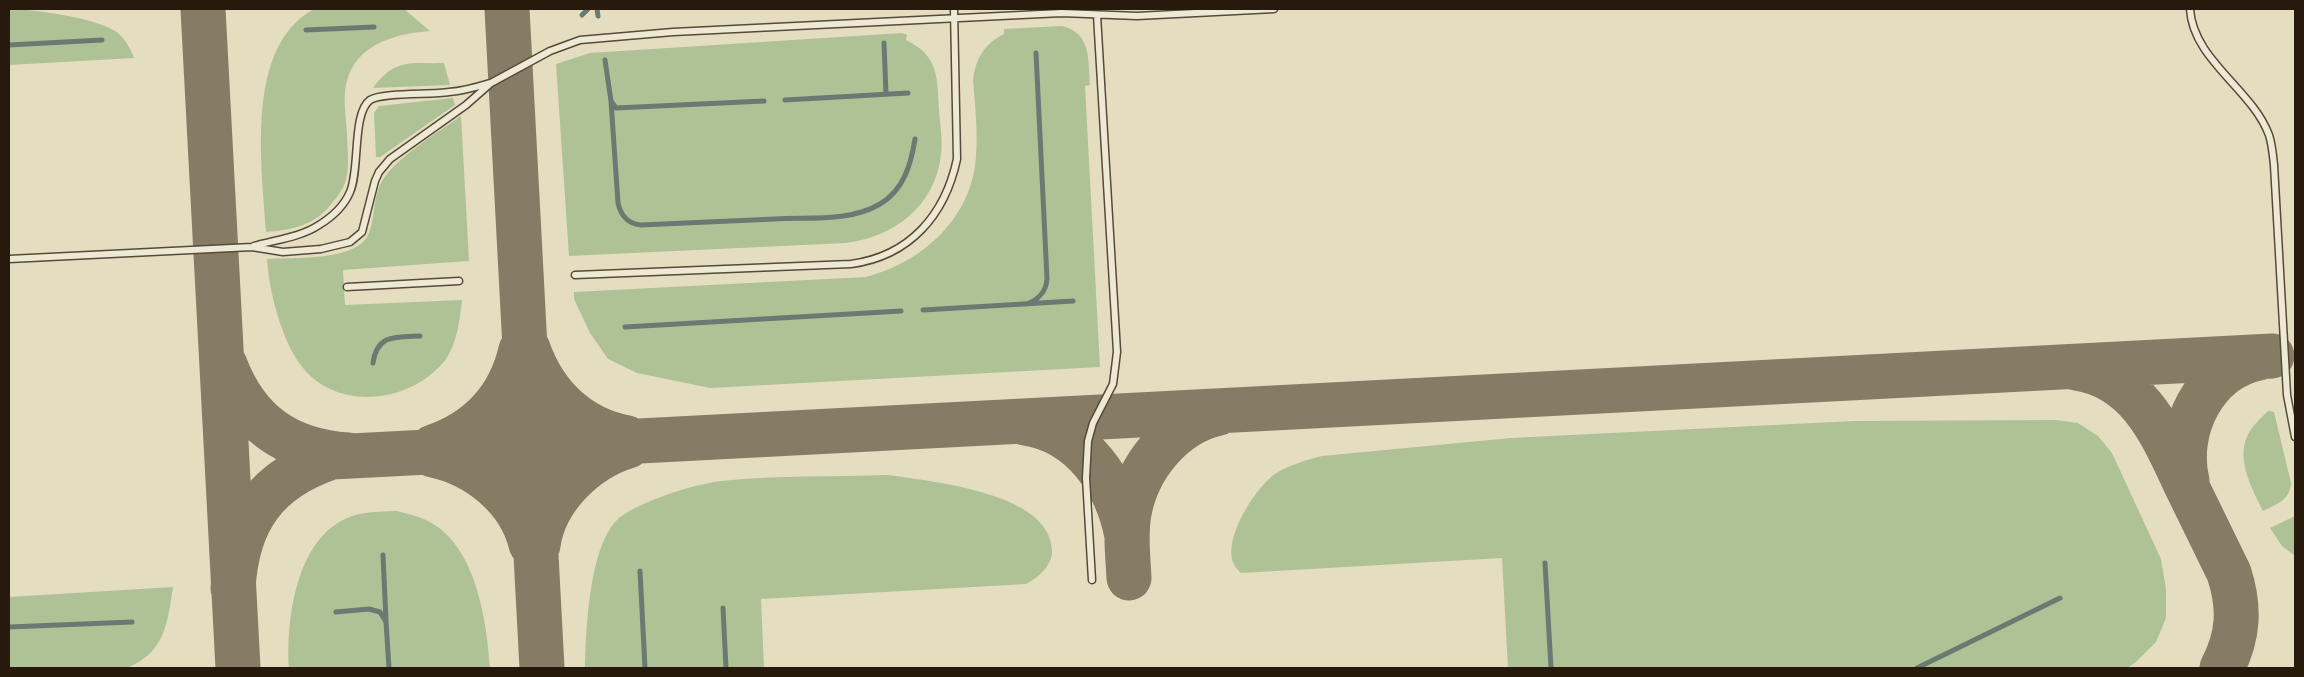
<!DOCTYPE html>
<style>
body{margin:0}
#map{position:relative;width:2304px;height:677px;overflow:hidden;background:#e5ddbf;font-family:"Libre Bodoni",serif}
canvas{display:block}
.frame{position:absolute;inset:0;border:10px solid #27190b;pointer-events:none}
</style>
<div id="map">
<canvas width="2304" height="677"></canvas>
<div class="frame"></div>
</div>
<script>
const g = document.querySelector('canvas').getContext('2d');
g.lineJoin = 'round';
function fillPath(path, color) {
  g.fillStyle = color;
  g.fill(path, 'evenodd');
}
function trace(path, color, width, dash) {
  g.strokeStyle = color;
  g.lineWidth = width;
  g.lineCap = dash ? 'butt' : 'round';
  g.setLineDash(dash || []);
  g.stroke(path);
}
const green = new Path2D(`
 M9,9C33,9 99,18 118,33C126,40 130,48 134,58L9,65Z
 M314,9H404L430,31C392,34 350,46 345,91C344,105 346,120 347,133C347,148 350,164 346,179C344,189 335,200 328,208C312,226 290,230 266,232C262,166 244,47 314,9Z
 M1062,26C1092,33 1088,61 1090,85L1085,86L1100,367L710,388L637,373L608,359L590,333L574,299V292L866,277C923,262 972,218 976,156C978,131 975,105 973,80C976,58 984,44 1004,34V29Z
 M902,33L907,35L906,40C939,56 937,77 939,110C940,125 943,140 941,155C935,206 894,237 846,243L569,256L556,64L590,53Z
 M444,63L450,85L373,88C395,58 410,64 444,63Z
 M453,98L455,105L380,157H376L374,113L379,106Z
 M461,116L469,261L343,270L345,305L462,300C460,319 457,343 446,359C412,404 335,413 300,364C281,338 269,291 267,259C293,257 358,262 369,233C375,218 373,196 382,181C396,158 438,132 461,116Z
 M2268,411L2274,412L2291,483C2290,500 2277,504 2263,511C2251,487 2234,456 2250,431C2254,424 2262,417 2268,411Z
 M2056,420L2078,423L2098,436L2112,453L2161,559L2166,589V618L2156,642L2136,662L2127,668H1508L1502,558L1241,573C1239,571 1235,567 1234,564C1222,540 1255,488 1275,474C1289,465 1306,460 1322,456L1511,438L1854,421Z
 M889,475C932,482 1050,492 1052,550C1053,565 1038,578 1026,584L761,599L764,668H585C586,630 589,550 616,521C633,503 697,483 722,481C777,475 834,477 889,475Z
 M397,511C408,514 419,516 430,522C476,547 487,621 490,668H289C286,620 296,540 347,518C363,511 380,512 397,511Z
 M2295,516V556L2282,546L2270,528Z
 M173,587C167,625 165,652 127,668H9V597Z`);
const stream = new Path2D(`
 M597,9L598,16
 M582,15L588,9
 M306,30L374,27
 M884,43L886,94
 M9,45L102,40
 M605,60L611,101L616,108L764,101
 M785,100L908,93
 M611,101L618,203C621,216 628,224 641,225C686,223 730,221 775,219C809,217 850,222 880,204C904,190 911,164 915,139
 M1027,304C1039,299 1046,292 1047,279L1036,53
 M923,310L1073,301
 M625,327L901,311
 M373,363C377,334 396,337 420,336
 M383,555L386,620
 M1545,563L1551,668
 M640,571L645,668
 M723,608L726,668
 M336,612L369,609L380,612L386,622L389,668
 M9,627L132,622
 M1917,668L2060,598`);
const taxiway = new Path2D(`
 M203,9L238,668
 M507,9L542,668
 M528,349C544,395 578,429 627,438
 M225,365C247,423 287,451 348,455
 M2076,368C2140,377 2163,436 2187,487C2201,516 2215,544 2229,573C2240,607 2239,636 2222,668
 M1025,423C1082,431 1117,483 1127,536
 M433,447C480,431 510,398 521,350
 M433,455C477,464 520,498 531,544
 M2187,481C2175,430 2204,369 2259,358
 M538,545C544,499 585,459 628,446
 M1129,578C1128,557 1125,534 1129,513C1137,468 1172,423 1219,413
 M233,588C237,520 266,479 332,457L2272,356`);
const lane = new Path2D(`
 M2190,9C2193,60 2252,89 2269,135C2272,144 2273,155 2274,165L2287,395L2295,437
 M254,246C275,240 301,237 319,225C332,217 344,206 350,192C360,170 352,113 370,100C382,92 432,95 449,92C463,91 477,87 490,83
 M9,259L252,247L283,252L321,249L350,242L362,232L375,181L379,172L390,159L466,105L491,83L550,51L580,40L673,32L1062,13L1137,16L1274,9
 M575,275L851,264C910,256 945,215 957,159L954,9
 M347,287L459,281
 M1092,580L1086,478L1088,441L1093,423L1113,384L1117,352L1097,15`);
fillPath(green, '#afc296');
trace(stream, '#6a7a72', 5);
trace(taxiway, '#867b65', 45);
trace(lane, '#564a38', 9);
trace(lane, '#eee9d5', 6);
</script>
